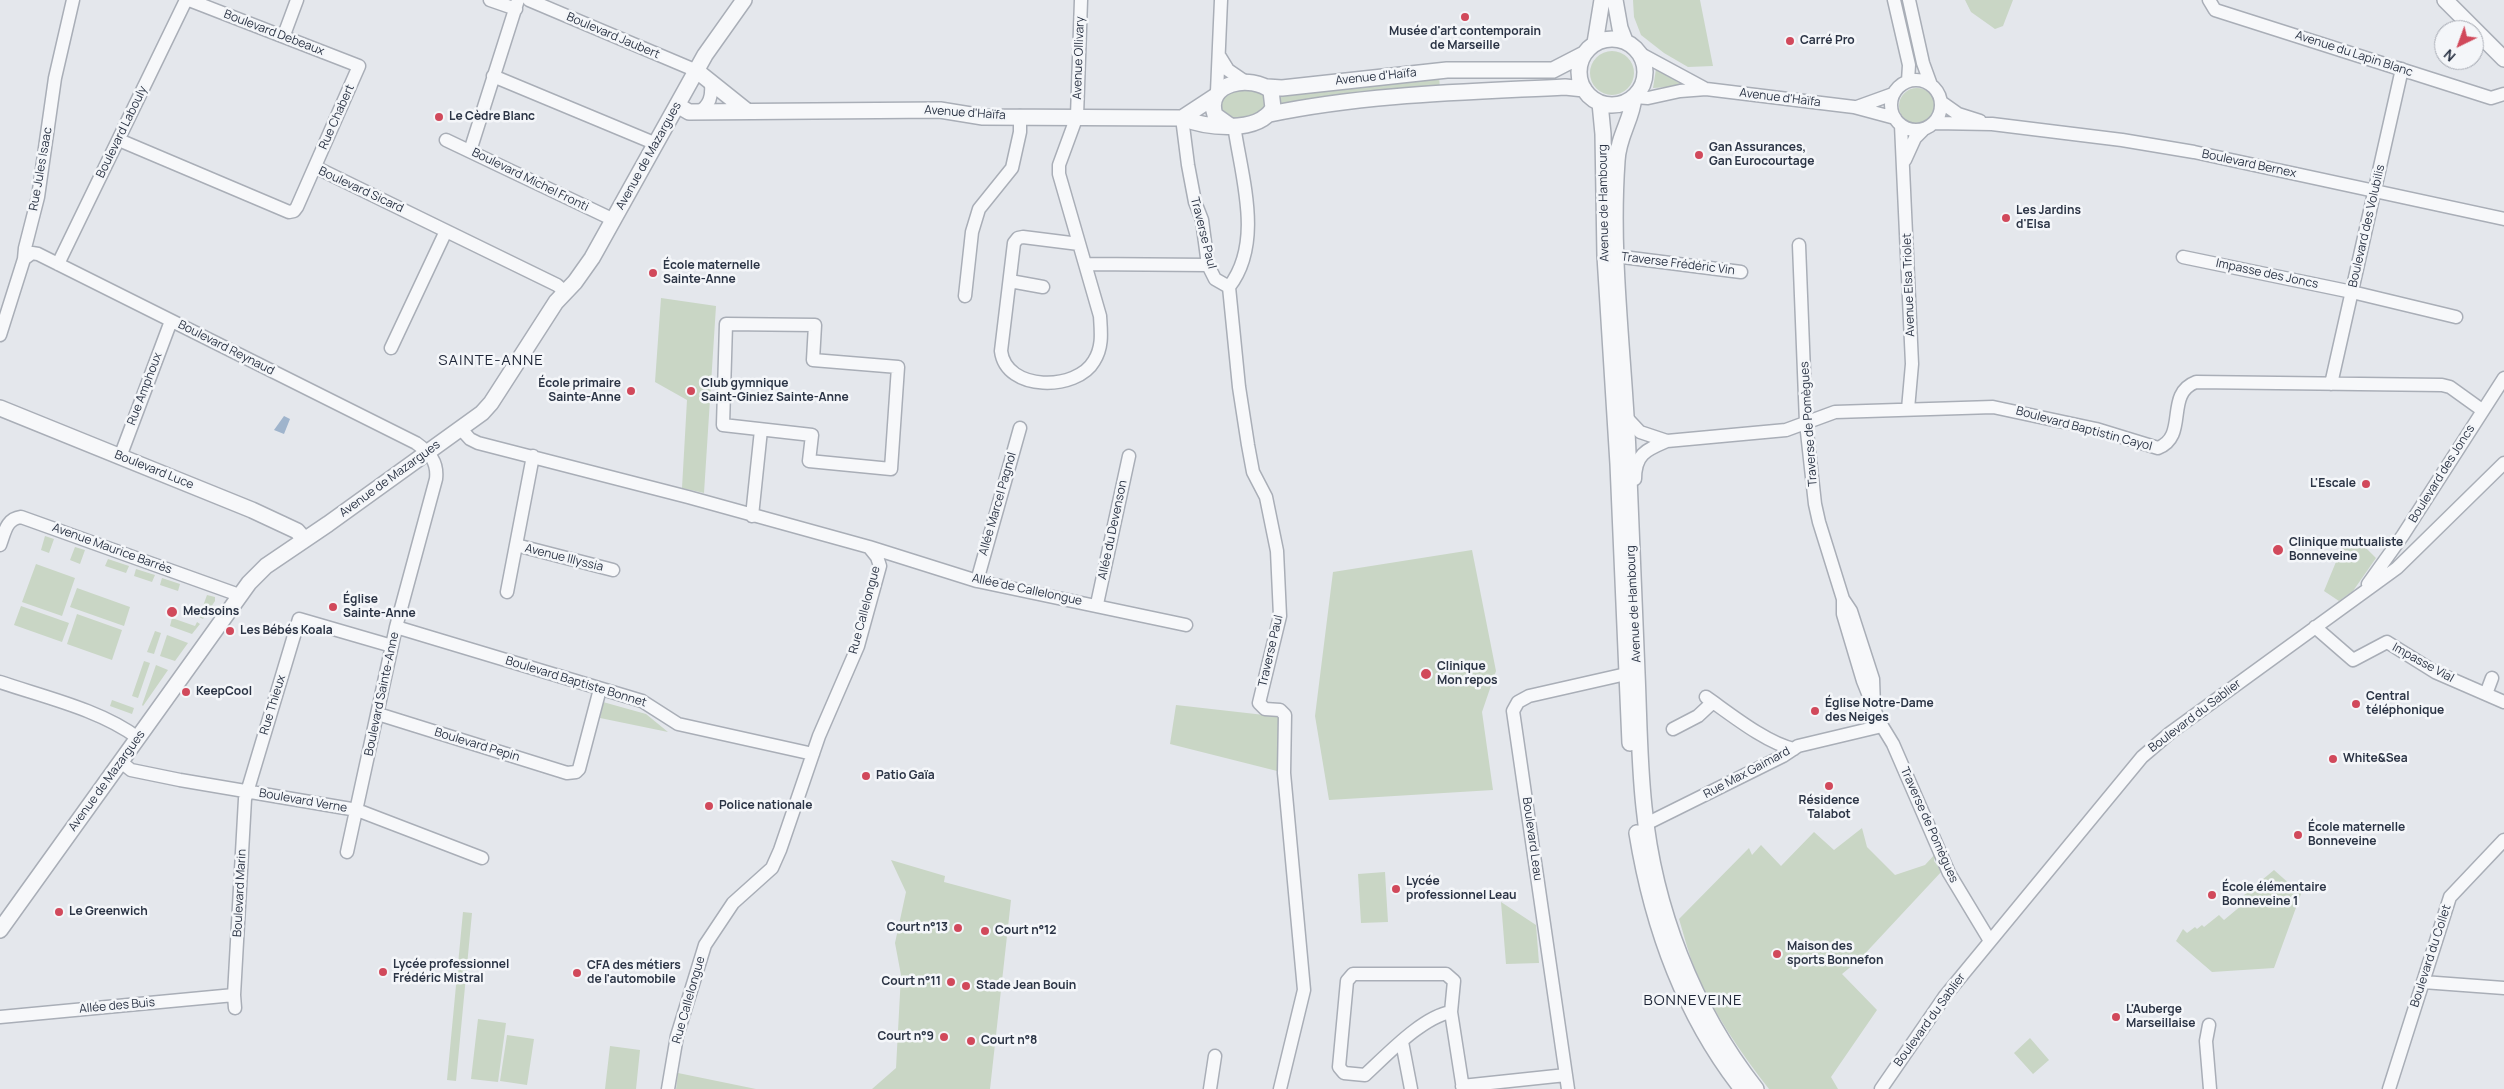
<!DOCTYPE html>
<meta charset="utf-8">
<style>
body{margin:0}
#map{position:relative;width:2504px;height:1089px;overflow:hidden;background:#e4e7ec;font-family:Manrope,sans-serif}
canvas{display:block}
.north{position:absolute;left:2434px;top:20px;width:50px;height:50px;box-sizing:border-box;background:#f4f6f9;border:1px solid #a4a8b1;border-radius:50%;rotate:222deg;font-size:14px;font-weight:700;line-height:20px;text-align:center;color:#2b3445}
.north::after{content:'';display:block;margin:auto;width:18px;height:22px;background:#d1495b;clip-path:polygon(50% 0,100% 100%,50% 72%,0 100%)}
</style>
<div id="map">
<canvas width="2504" height="1089"></canvas>
<div class="north">N</div>
</div>
<script>
const g = document.querySelector('canvas').getContext('2d');
g.lineJoin = 'round';
function fillPath(path, color) {
  g.fillStyle = color;
  g.fill(path, 'evenodd');
}
function trace(path, color, width, dash) {
  g.strokeStyle = color;
  g.lineWidth = width;
  g.lineCap = dash ? 'butt' : 'round';
  g.setLineDash(dash || []);
  g.stroke(path);
}
function label(font, color, halo, rows, align = 'center') {
  g.font = font + ' Manrope,sans-serif';
  g.lineWidth = 5;
  g.setLineDash([]);
  g.textBaseline = 'middle';
  g.strokeStyle = halo;
  g.fillStyle = color;
  for (const [text, x, y, turn = 0] of rows) {
    g.save();
    g.translate(x, y);
    g.rotate((+turn || 0) * Math.PI / 180);
    g.textAlign = isNaN(turn) ? turn : align;
    if (halo) g.strokeText(text, 0, 0);
    g.fillText(text, 0, 0);
    g.restore();
  }
}
const green = new Path2D(`
 M1633,0H1700L1713,66L1688,67L1664,53L1641,35L1634,17Z
 M1965,0H2013L2003,26L1995,29L1971,12Z
 M1590 73a22 22 0 1 1 44 0a22 22 0 1 1-44 0Z
 M1656,69L1684,86L1653,88Z
 M1439,75L1440,90L1278,105L1277,94Z
 M1242,88L1262,91L1269,103L1255,118L1230,119L1222,115L1218,101L1222,95Z
 M1899 106a18 18 0 1 1 36 0a18 18 0 1 1-36 0Z
 M661,298L716,306L704,493L682,488L687,400L655,382Z
 M45,536L54,539L49,553L41,550Z
 M2345,540L2361,543L2376,558L2353,591L2339,601L2324,591Z
 M75,547L85,550L80,564L70,560Z
 M1472,550L1496,671L1482,712L1493,790L1329,800L1315,716L1333,572Z
 M108,559L129,566L126,573L105,566Z
 M36,564L75,578L62,616L22,602Z
 M136,569L155,575L152,582L134,576Z
 M162,578L180,584L178,591L160,585Z
 M77,588L130,607L124,626L70,607Z
 M207,595L215,597V601L203,619L199,617Z
 M21,606L69,623L62,642L14,625Z
 M77,614L122,630L112,660L67,644Z
 M172,618L195,626L197,622L200,624L192,634L170,626Z
 M155,631L161,633L154,654L147,652Z
 M167,635L188,643L175,661L160,656Z
 M144,661L150,663L138,698L132,696Z
 M156,665L168,670L143,706L142,705Z
 M112,700L134,708L132,714L110,706Z
 M603,702L646,714L668,732L600,718Z
 M1176,705L1282,717L1281,772L1170,744Z
 M1862,828L1867,847L1895,875L1925,865L1936,853L1934,861L1942,871L1859,960L1842,974L1877,1010L1831,1077L1838,1089H1769C1740,1052 1712,1011 1694,967C1688,952 1684,935 1679,919L1749,848L1752,855L1761,845L1781,866L1814,832L1834,850Z
 M891,860L945,876L944,882L1011,900L990,1089H872L896,1068L901,975L895,943L906,892Z
 M2274,870L2301,894L2274,968L2212,972L2176,941L2183,929L2187,933L2195,927L2197,929L2202,925L2204,927L2219,915L2224,920L2248,900L2244,895Z
 M1385,872L1388,922L1361,923L1358,874Z
 M1501,902L1536,925L1539,963L1506,964Z
 M463,912L472,913L456,1081L447,1080Z
 M478,1019L506,1023L498,1082L471,1079Z
 M507,1035L534,1039L527,1085L500,1081Z
 M2030,1038L2049,1060L2033,1074L2014,1053Z
 M610,1046L640,1050L636,1089H605Z
 M678,1073L756,1089H676Z`);
const water = new Path2D(`
 M284,416L290,419L284,434L274,430Z`);
const minor = new Path2D(`
 M490,0L516,9
 M529,0L697,71
 M1894,0L1909,65L1908,81
 M1909,0L1923,63L1931,85
 M2209,0L2215,10L2491,98L2504,94
 M284,35L297,0
 M1641,54L1704,88
 M1220,57L1228,70L1247,83
 M493,76L654,143
 M1891 105a25 25 0 1 1 50 0a25 25 0 1 1-50 0Z
 M1217,92L1221,0
 M1634,97L1648,98L1680,91L1706,89L1854,107L1895,118
 M1941,102L1958,114L1980,121
 M1857,107L1893,94
 M699,112C710,105 712,96 711,84
 M1182,118L1188,165L1195,202L1202,220L1208,265L1215,279L1229,287
 M1934,123L1992,124L2122,140L2194,152L2504,219
 M1901,125L1912,364L1908,409
 M119,140L289,212L294,211L297,207L359,66L189,0
 M446,140L614,220
 M470,151L518,0
 M1905,160L1915,138L1924,129
 M315,167L557,285L565,292
 M1079,244L1023,237L1018,238L1014,243L1001,351C1006,392 1077,391 1094,361C1103,347 1101,332 1100,316L1059,174V165L1077,116L1081,0
 M1799,245L1806,423L1815,504L1819,522L1843,599L1851,611L1873,679L1874,707
 M1615,256L1741,272
 M2183,257L2352,292L2456,317
 M24,259L32,253L38,254L416,443C430,453 438,462 436,479L396,627L347,852
 M58,264L186,0
 M1085,264L1208,265
 M1010,281L1043,287
 M1229,287L1239,387L1248,445L1253,472L1266,497L1277,551L1280,616L1259,703L1265,709L1280,710L1285,715L1284,773L1304,990L1280,1089
 M1229,287C1264,242 1241,176 1234,125
 M965,296L972,232L979,209L1012,168L1020,132V116
 M726,324L815,325L813,360L898,367L891,469L809,461L812,435L723,425Z
 M0,335L24,259L25,248L38,197L55,78L73,0
 M391,348L446,231
 M2331,384L2402,69
 M1626,417L1640,432L1667,441L1786,430L1835,412L1993,407L2096,429L2158,448C2189,436 2164,394 2196,382L2442,385L2450,387L2482,410
 M460,428L470,439L478,443L688,497L869,547L977,581L1186,625
 M120,457L171,321
 M1635,479C1635,454 1646,450 1667,441
 M752,516L761,430
 M0,545C5,532 6,519 21,517L239,595
 M516,545L613,570
 M977,581L1020,428
 M2368,584L2403,535L2504,378
 M507,592L533,456
 M1843,599V614L1863,681L1879,721L1893,744L1949,873L1990,941
 M1097,604L1129,456
 M396,627L642,701L678,724L813,754
 M2315,627L2353,660L2387,642L2435,672L2504,702
 M0,682C44,697 101,710 138,738
 M2486,694L2492,678
 M1706,697C1729,713 1766,743 1794,749
 M378,714L567,773L576,772L579,769L600,689
 M1673,729L1698,716L1713,702
 M121,762L131,770L180,780L357,810L482,858
 M1646,824L1783,756L1798,746L1882,726
 M2423,982L2504,988
 M235,1008L234,995L245,799L299,619L392,646
 M1451,1012L1454,981L1446,974H1353L1347,981L1339,1067L1344,1073L1365,1075C1387,1055 1422,1017 1451,1012L1463,1089
 M0,1017L234,995
 M2209,1025L2206,1041L2210,1089
 M1402,1042L1411,1089
 M1462,1086L1566,1075
 M668,1089L677,1036L705,945L733,903L772,868L780,850L819,736L858,646L880,566L877,557L869,547
 M1210,1089L1215,1056
 M1568,1089L1513,711L1518,702L1529,696L1626,674
 M1881,1089L1945,996L2142,757L2170,733L2397,568L2504,463
 M2389,1089L2450,897L2504,840`);
const tertiary = new Path2D(`
 M1615,0L1620,28L1625,41
 M2445,0L2504,59
 M1579 72a33 33 0 1 1 66 0a33 33 0 1 1-66 0Z
 M1595,43L1602,0
 M697,71L747,111
 M1267,87L1282,88L1447,70H1553L1584,54
 M1634,97C1632,120 1618,136 1617,161C1610,259 1624,355 1628,453C1631,526 1634,600 1637,673C1639,718 1639,762 1644,807C1654,908 1693,1009 1756,1089
 M1600,103L1603,134L1605,256L1618,464L1630,743
 M677,105L689,112L940,110L983,117L1182,118C1207,128 1258,134 1273,108L1271,91C1252,74 1204,82 1215,115L1229,125
 M1270,114C1366,94 1467,92 1565,87L1584,89
 M1182,118L1214,97
 M0,408L252,510L297,531L304,539
 M1637,833C1652,925 1684,1015 1742,1089
 M0,930L249,583L266,566L328,524L482,413L491,403L556,302L575,282L592,258L705,55L744,0`);
const markers = [
 [1465,17,5,"#d1495b"],
 [1790,41,5,"#d1495b"],
 [439,117,5,"#d1495b"],
 [1699,155,5,"#d1495b"],
 [2006,218,5,"#d1495b"],
 [653,273,5,"#d1495b"],
 [631,391,5,"#d1495b"],
 [691,391,5,"#d1495b"],
 [2366,484,5,"#d1495b"],
 [2278,550,6,"#d1495b"],
 [333,607,5,"#d1495b"],
 [172,612,6,"#d1495b"],
 [230,631,5,"#d1495b"],
 [1426,674,6,"#d1495b"],
 [186,692,5,"#d1495b"],
 [2356,704,5,"#d1495b"],
 [1815,711,5,"#d1495b"],
 [2333,759,5,"#d1495b"],
 [866,776,5,"#d1495b"],
 [1829,786,5,"#d1495b"],
 [709,806,5,"#d1495b"],
 [2298,835,5,"#d1495b"],
 [1396,889,5,"#d1495b"],
 [2212,895,5,"#d1495b"],
 [59,912,5,"#d1495b"],
 [958,928,5,"#d1495b"],
 [985,931,5,"#d1495b"],
 [1777,954,5,"#d1495b"],
 [383,972,5,"#d1495b"],
 [577,973,5,"#d1495b"],
 [951,982,5,"#d1495b"],
 [966,986,5,"#d1495b"],
 [2116,1017,5,"#d1495b"],
 [944,1037,5,"#d1495b"],
 [971,1041,5,"#d1495b"]
];
const poiNames = [
 ["Musée d'art contemporain",1465,32,"center"],
 ["de Marseille",1465,46,"center"],
 ["Carré Pro",1800,41],
 ["Le Cèdre Blanc",449,117],
 ["Gan Assurances,",1709,148],
 ["Gan Eurocourtage",1709,162],
 ["Les Jardins",2016,211],
 ["d'Elsa",2016,225],
 ["École maternelle",663,266],
 ["Sainte-Anne",663,280],
 ["École primaire",621,384,"right"],
 ["Sainte-Anne",621,398,"right"],
 ["Club gymnique",701,384],
 ["Saint-Giniez Sainte-Anne",701,398],
 ["L'Escale",2356,484,"right"],
 ["Clinique mutualiste",2289,543],
 ["Bonneveine",2289,557],
 ["Église",343,600],
 ["Sainte-Anne",343,614],
 ["Medsoins",183,612],
 ["Les Bébés Koala",240,631],
 ["Clinique",1437,667],
 ["Mon repos",1437,681],
 ["KeepCool",196,692],
 ["Central",2366,697],
 ["téléphonique",2366,711],
 ["Église Notre-Dame",1825,704],
 ["des Neiges",1825,718],
 ["White&Sea",2343,759],
 ["Patio Gaïa",876,776],
 ["Résidence",1829,801,"center"],
 ["Talabot",1829,815,"center"],
 ["Police nationale",719,806],
 ["École maternelle",2308,828],
 ["Bonneveine",2308,842],
 ["Lycée",1406,882],
 ["professionnel Leau",1406,896],
 ["École élémentaire",2222,888],
 ["Bonneveine 1",2222,902],
 ["Le Greenwich",69,912],
 ["Court n°13",948,928,"right"],
 ["Court n°12",995,931],
 ["Maison des",1787,947],
 ["sports Bonnefon",1787,961],
 ["Lycée professionnel",393,965],
 ["Frédéric Mistral",393,979],
 ["CFA des métiers",587,966],
 ["de l'automobile",587,980],
 ["Court n°11",941,982,"right"],
 ["Stade Jean Bouin",976,986],
 ["L'Auberge",2126,1010],
 ["Marseillaise",2126,1024],
 ["Court n°9",934,1037,"right"],
 ["Court n°8",981,1041]
];
const streetNames = [
 ["Boulevard Debeaux",274,33,21],
 ["Boulevard Jaubert",613,36,23],
 ["Avenue du Lapin Blanc",2354,54,18],
 ["Avenue Ollivary",1079,58,-88],
 ["Avenue d'Haïfa",1376,77,-6],
 ["Avenue d'Haïfa",1780,98,7],
 ["Avenue d'Haïfa",965,113,4],
 ["Rue Chabert",337,117,-66],
 ["Boulevard Labouly",122,132,-64],
 ["Avenue de Mazargues",649,156,-61],
 ["Boulevard Bernex",2249,164,12],
 ["Rue Jules Isaac",41,169,-80],
 ["Boulevard Michel Fronti",530,180,26],
 ["Boulevard Sicard",361,190,25],
 ["Avenue de Hambourg",1604,203,-91],
 ["Boulevard des Volubilis",2367,226,-77],
 ["Traverse Paul",1203,233,76],
 ["Traverse Frédéric Vin",1678,264,7],
 ["Impasse des Joncs",2267,274,12],
 ["Avenue Elsa Triolet",1909,285,-92],
 ["Boulevard Reynaud",226,348,27],
 ["Rue Amphoux",145,389,-69],
 ["Traverse de Pomègues",1809,424,-94],
 ["Boulevard Baptistin Cayol",2084,429,15],
 ["Boulevard Luce",154,470,22],
 ["Boulevard des Joncs",2442,474,-58],
 ["Avenue de Mazargues",390,479,-36],
 ["Allée Marcel Pagnol",998,504,-74],
 ["Allée du Devenson",1113,530,-78],
 ["Avenue Maurice Barrès",112,549,20],
 ["Avenue Illyssia",564,558,14],
 ["Allée de Callelongue",1027,590,12],
 ["Avenue de Hambourg",1634,604,-93],
 ["Rue Callelongue",865,610,-75],
 ["Traverse Paul",1271,651,-77],
 ["Impasse Vial",2423,663,29],
 ["Boulevard Baptiste Bonnet",576,682,17],
 ["Boulevard Sainte-Anne",382,694,-78],
 ["Rue Thieux",273,705,-73],
 ["Boulevard du Sablier",2195,716,-37],
 ["Boulevard Pepin",477,745,17],
 ["Rue Max Gaimard",1747,773,-28],
 ["Avenue de Mazargues",107,781,-54],
 ["Boulevard Verne",303,801,10],
 ["Traverse de Pomègues",1929,825,66],
 ["Boulevard Leau",1532,839,82],
 ["Boulevard Marin",240,893,-87],
 ["Boulevard du Collet",2431,956,-72],
 ["Rue Callelongue",689,1000,-74],
 ["Allée des Buis",117,1006,-5],
 ["Boulevard du Sablier",1930,1020,-54]
];
const quarterNames = [
 ["SAINTE-ANNE",491,361],
 ["BONNEVEINE",1693,1001]
];
fillPath(green, '#c9d6c5');
fillPath(water, '#9fb4cc');
trace(minor, '#a9aeb7', 15);
trace(tertiary, '#a9aeb7', 18);
trace(minor, '#f7f8fa', 12);
trace(tertiary, '#f7f8fa', 15);
for (const [x, y, r, color] of markers) {
  const dot = new Path2D();
  dot.arc(x, y, r, 0, 2 * Math.PI);
  g.fillStyle = color;
  g.fill(dot);
  trace(dot, '#f4f6f9', 2);
}
label('bold 12px', '#2b3445', '#f4f6f9', poiNames, 'left');
label('12px', '#2b3445', '#f4f6f9', streetNames);
g.letterSpacing = '1px';
label('15px', '#1d2536', '#f4f6f9', quarterNames);
g.letterSpacing = '0px';
</script>
